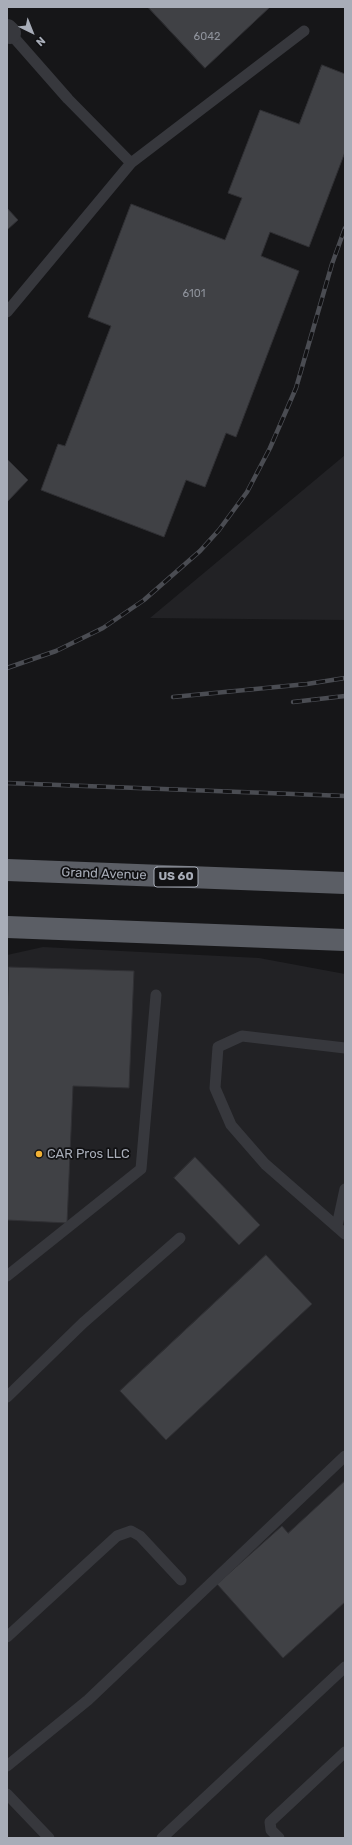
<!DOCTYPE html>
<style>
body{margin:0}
#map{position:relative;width:352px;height:1845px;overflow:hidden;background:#161618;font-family:Rubik,sans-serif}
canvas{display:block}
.frame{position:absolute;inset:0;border:8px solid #a8adb8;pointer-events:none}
.north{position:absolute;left:12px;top:12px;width:40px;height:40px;-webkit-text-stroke:3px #111113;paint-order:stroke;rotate:137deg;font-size:11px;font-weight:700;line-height:16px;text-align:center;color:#a8adb8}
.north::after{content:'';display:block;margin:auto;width:14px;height:18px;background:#a8adb8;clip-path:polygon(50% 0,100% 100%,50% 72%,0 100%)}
</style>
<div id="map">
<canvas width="352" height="1845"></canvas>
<div class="frame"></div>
<div class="north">N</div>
</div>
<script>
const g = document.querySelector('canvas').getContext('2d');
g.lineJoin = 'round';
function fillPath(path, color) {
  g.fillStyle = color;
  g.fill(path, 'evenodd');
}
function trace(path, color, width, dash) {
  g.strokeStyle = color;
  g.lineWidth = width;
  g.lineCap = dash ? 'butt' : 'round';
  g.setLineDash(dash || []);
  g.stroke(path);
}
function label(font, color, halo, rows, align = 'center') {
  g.font = font + ' Rubik,sans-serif';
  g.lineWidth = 3.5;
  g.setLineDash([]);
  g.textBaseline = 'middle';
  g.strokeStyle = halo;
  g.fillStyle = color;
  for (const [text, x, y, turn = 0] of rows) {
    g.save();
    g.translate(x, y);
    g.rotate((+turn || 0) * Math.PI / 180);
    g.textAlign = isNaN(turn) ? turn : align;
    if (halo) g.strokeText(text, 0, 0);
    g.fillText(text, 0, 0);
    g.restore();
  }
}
const built = new Path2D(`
 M345,455V620L150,618Z
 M43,947L259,958L345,974V1838H7V955Z`);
const building = new Path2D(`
 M148,7H270L205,68Z
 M322,65L345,74V152L309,247L270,232L261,256L299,271L236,437L226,433L205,487L186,480L164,537L41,490L58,444L65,446L111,326L88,317L131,204L225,240L242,198L228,193L260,110L299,124Z
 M7,208L18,220L7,230Z
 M7,459L28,480L8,501L7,500Z
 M9,967L134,971L129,1088L73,1086L67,1223L7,1220V1025Z
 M195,1157L260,1225L239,1245L174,1178Z
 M266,1255L312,1304L166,1440L120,1391Z
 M345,1481V1602L283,1658L217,1584L282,1526L288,1533Z`);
const service = new Path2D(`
 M8,36L10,33L68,99L131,163
 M7,312L131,163L304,31
 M345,1048L242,1036L218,1047L215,1088L231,1125L265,1164L345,1234
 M337,1226L345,1189
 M7,1276L141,1169L156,995
 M7,1397L83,1323L180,1238
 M7,1637L117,1536L131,1531L140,1536L181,1580
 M7,1766L88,1700L345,1456
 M7,1794L49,1838
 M162,1838L345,1667
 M279,1838L271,1830L270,1822L345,1752`);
const minor = new Path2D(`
 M7,30L10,33`);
const trunk = new Path2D(`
 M7,870L345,883
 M7,927L345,940`);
const rail = new Path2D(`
 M7,668L56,651L103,628L144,600L200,551L219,530L247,492L270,448L296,388L332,264L345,228
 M173,697L307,684L345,678
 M293,702L345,696
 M7,783L345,796`);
const markers = [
 [39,1154,4,"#f2b134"]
];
const numberNames = [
 ["6042",207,37],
 ["6101",194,294]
];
const shields = [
 [176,877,44]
];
const shieldNames = [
 ["US 60",176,877]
];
const streetNames = [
 ["Grand Avenue",104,874,2]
];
const poiNames = [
 ["CAR Pros LLC",47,1154]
];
fillPath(built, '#222225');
fillPath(building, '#404145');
trace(building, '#303034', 1);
trace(service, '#37383d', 11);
trace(minor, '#37383d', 22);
trace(trunk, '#5b5e65', 22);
trace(rail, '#4a4c52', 4.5);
trace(rail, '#111113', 3, [9]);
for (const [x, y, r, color] of markers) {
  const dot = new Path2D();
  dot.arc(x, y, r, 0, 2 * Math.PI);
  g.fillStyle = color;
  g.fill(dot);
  trace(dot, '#111113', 1.5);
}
label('11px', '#8e929b', null, numberNames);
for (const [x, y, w] of shields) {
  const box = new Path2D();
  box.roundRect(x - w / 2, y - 10, w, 20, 3);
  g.fillStyle = '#111113';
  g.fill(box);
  trace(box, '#a8adb8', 1);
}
label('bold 12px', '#a8adb8', null, shieldNames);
label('13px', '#a8adb8', '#111113', streetNames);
label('13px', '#a8adb8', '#111113', poiNames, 'left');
</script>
